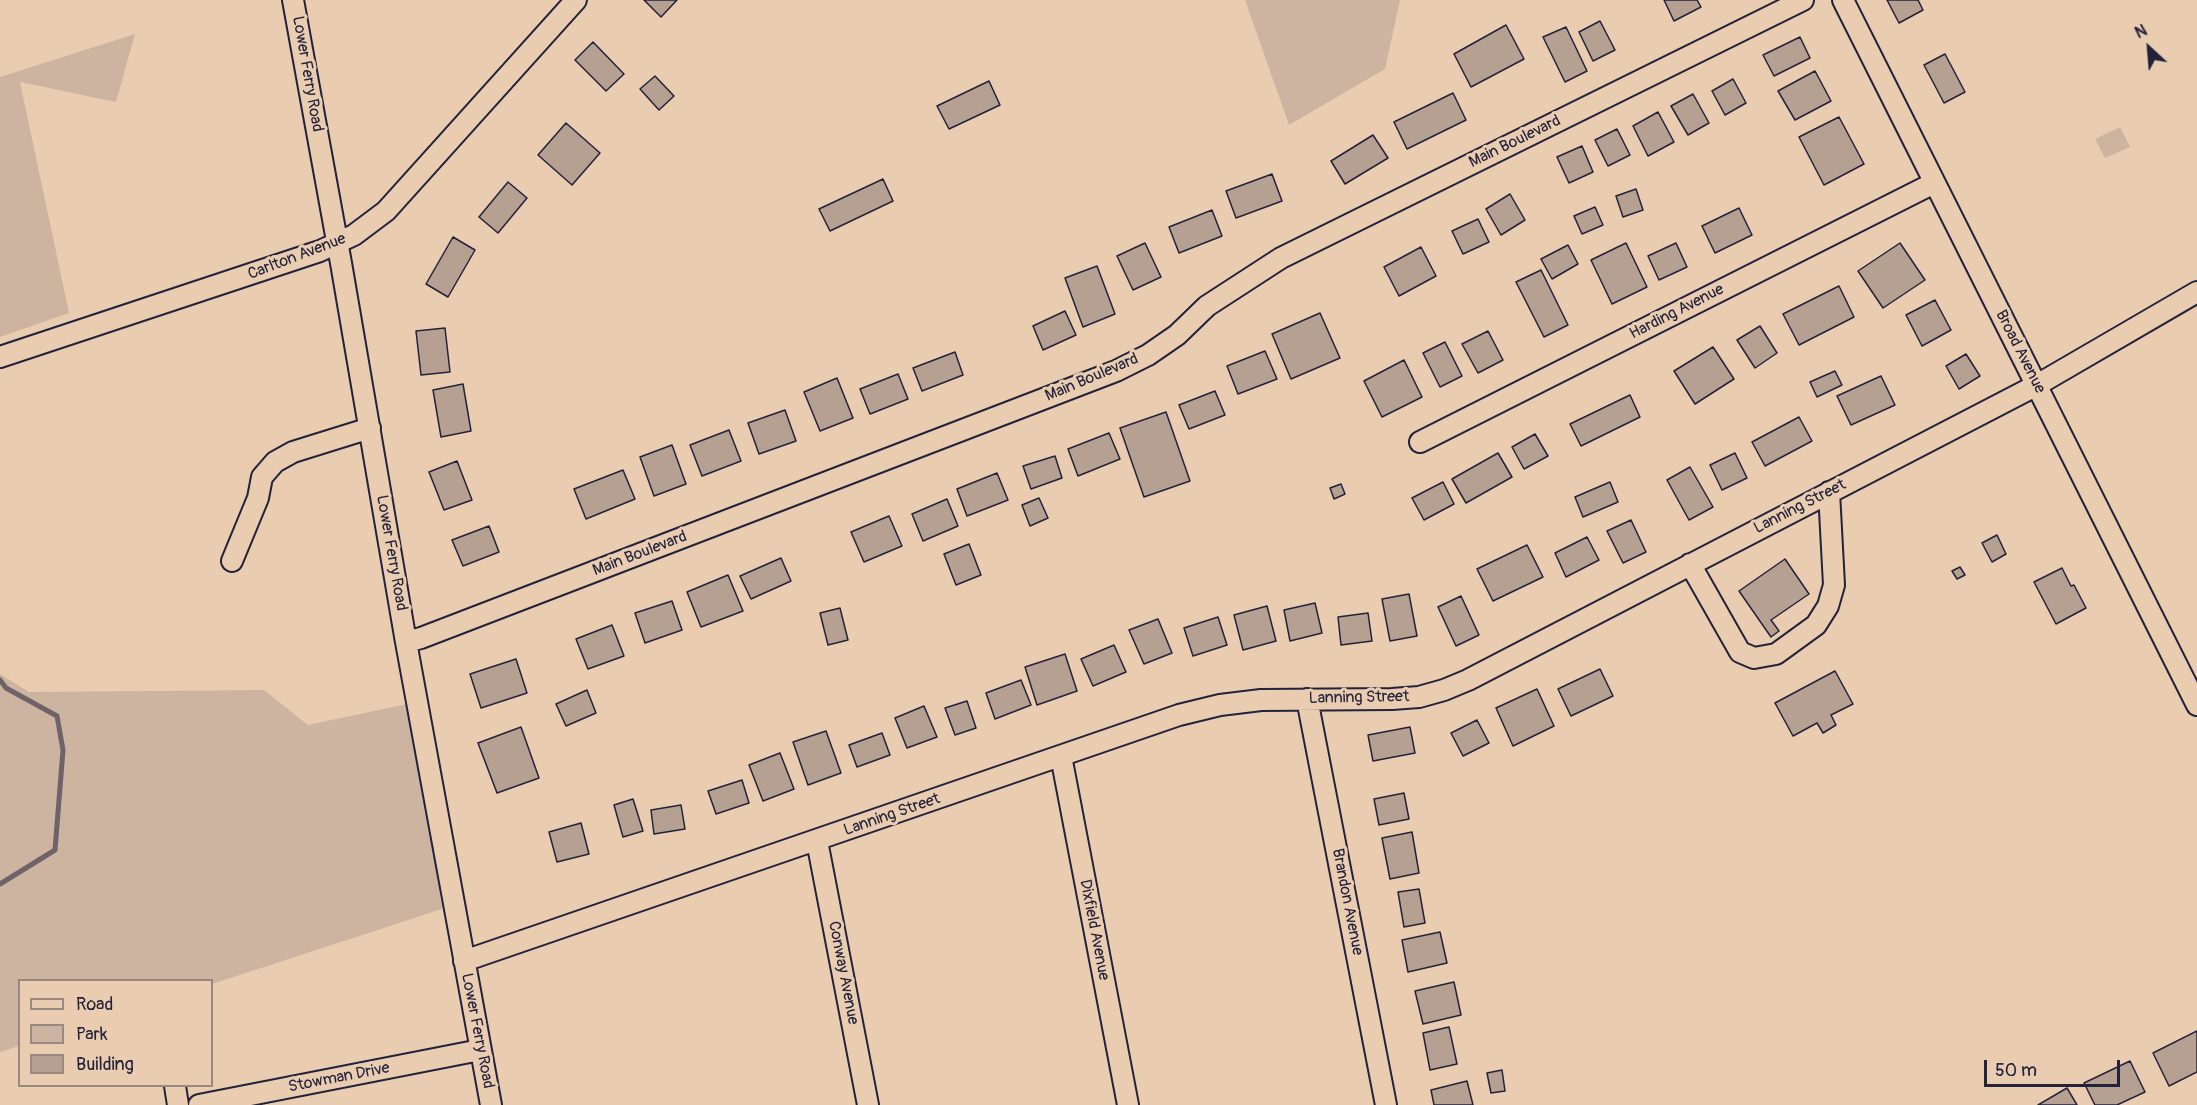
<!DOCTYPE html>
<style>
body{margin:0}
#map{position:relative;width:2197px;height:1105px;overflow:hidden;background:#eacdb1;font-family:Pangolin,sans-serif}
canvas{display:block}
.legend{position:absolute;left:18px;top:979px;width:195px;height:108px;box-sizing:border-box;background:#eacdb1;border:2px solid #9a8982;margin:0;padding:8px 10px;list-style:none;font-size:18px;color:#22223b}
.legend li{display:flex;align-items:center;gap:12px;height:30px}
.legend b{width:30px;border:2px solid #9a8982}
.north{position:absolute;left:2119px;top:18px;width:60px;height:60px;-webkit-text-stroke:4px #eacdb1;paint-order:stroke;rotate:334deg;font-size:16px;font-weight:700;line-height:24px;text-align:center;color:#22223b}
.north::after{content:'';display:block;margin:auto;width:21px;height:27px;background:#22223b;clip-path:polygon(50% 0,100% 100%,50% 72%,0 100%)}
.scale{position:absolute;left:1984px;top:1060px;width:136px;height:27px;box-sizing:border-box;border:3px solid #22223b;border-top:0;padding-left:8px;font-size:18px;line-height:21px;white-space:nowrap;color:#22223b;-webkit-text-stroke:4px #eacdb1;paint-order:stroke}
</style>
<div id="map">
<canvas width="2197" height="1105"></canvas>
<ul class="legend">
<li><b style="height:8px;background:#eacdb1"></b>Road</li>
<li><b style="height:16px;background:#cdb4a0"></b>Park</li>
<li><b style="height:16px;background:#b6a091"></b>Building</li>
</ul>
<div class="north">N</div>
<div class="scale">50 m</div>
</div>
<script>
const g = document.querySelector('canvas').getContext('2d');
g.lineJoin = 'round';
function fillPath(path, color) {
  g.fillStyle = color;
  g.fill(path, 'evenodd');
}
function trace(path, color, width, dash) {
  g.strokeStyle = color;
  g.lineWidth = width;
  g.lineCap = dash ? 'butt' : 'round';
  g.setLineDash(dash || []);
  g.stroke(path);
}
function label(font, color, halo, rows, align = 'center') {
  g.font = font + ' Pangolin,sans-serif';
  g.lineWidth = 6;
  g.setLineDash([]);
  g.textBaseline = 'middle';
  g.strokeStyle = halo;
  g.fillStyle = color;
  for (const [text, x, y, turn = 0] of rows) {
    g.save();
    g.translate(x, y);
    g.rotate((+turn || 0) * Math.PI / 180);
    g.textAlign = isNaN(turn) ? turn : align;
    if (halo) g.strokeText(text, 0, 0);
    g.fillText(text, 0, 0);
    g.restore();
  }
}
const green = new Path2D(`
 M1245,0H1400L1385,69L1289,125Z
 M135,34L116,102L20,82L69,313L0,337V77Z
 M2120,127L2130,147L2105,158L2095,139Z
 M0,674L29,692L264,690L308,725L412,703L442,909L212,984V980H20L19,1046L0,1052Z`);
const stream = new Path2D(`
 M0,680L6,688L57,716L63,750L55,850L0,884`);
const building = new Path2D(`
 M644,0H677L661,17Z
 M1664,0H1697L1701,7L1674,21Z
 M1887,0H1918L1923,10L1899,23Z
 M1600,21L1615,50L1593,61L1579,32Z
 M1506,25L1524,59L1471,87L1454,54Z
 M1566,27L1587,71L1565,82L1543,37Z
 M1800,37L1810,58L1774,76L1763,55Z
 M593,42L624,74L606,91L575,60Z
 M1945,54L1965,92L1944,103L1924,65Z
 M1815,71L1831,101L1795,120L1778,91Z
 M655,76L674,96L659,110L640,89Z
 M1733,79L1746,103L1725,115L1712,91Z
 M989,81L1000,105L949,129L937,106Z
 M1453,93L1466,120L1407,149L1394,122Z
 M1693,94L1709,123L1688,135L1671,106Z
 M1658,112L1674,142L1648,156L1633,126Z
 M1839,117L1864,164L1824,185L1799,137Z
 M566,123L600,153L572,185L538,155Z
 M1617,129L1630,155L1608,166L1595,140Z
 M1373,135L1388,158L1345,184L1331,161Z
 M1582,146L1593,172L1569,183L1557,157Z
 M1272,174L1282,201L1236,218L1226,191Z
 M883,179L893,201L830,231L819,209Z
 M508,182L527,198L498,233L479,217Z
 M1636,189L1643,210L1623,217L1616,196Z
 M1510,194L1525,220L1501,235L1486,209Z
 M1595,207L1603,225L1582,234L1574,216Z
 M1739,208L1752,235L1715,253L1702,226Z
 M1212,210L1222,236L1179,253L1169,227Z
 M1478,219L1489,242L1463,254L1452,231Z
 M453,237L475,250L448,297L426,284Z
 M1145,243L1161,277L1133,290L1117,256Z
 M1626,243L1647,287L1612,304L1591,260Z
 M1676,243L1687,267L1659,280L1648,256Z
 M1900,243L1925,280L1883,308L1858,271Z
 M1568,245L1578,264L1552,279L1541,259Z
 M1421,247L1436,276L1399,296L1384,267Z
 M1097,266L1115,314L1083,327L1065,278Z
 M1541,270L1568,325L1544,337L1516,282Z
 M1839,286L1854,317L1799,345L1783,314Z
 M1935,300L1951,330L1922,346L1906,315Z
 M1065,311L1076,335L1043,350L1033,326Z
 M1320,313L1340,358L1291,379L1272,334Z
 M1760,326L1777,353L1755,368L1737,340Z
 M445,328L450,372L421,375L416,331Z
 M1488,331L1503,360L1478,373L1462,344Z
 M1445,342L1462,376L1440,387L1423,353Z
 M1713,347L1734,379L1695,404L1674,371Z
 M1265,351L1277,379L1238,394L1227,366Z
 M955,352L963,375L922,391L913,368Z
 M1966,354L1980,376L1959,389L1946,366Z
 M1404,360L1422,397L1382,417L1364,381Z
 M1835,371L1842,385L1817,397L1810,382Z
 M898,374L908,399L870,414L860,389Z
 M1881,376L1895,405L1851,425L1837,396Z
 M837,378L853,418L820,431L804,392Z
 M463,384L471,431L441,437L433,390Z
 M1215,391L1225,415L1189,429L1179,405Z
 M1630,395L1640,417L1581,446L1570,424Z
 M785,410L796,441L759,454L748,423Z
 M1166,412L1190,481L1144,497L1120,428Z
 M1799,417L1812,441L1765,466L1752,442Z
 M729,430L741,461L702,476L690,445Z
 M1109,433L1120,459L1078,476L1068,449Z
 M1535,434L1548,456L1524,469L1512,447Z
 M672,445L686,484L654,496L640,457Z
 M1498,453L1512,477L1466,503L1452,479Z
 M1735,453L1747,478L1722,490L1710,465Z
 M1055,456L1062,478L1031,489L1023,466Z
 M457,461L472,500L444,510L429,472Z
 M1690,467L1713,507L1689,520L1667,480Z
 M623,470L635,499L586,519L574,489Z
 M997,473L1008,500L967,516L957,489Z
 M1443,482L1454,504L1424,520L1412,498Z
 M1610,482L1618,502L1583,517L1575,497Z
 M1341,484L1345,494L1334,499L1330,488Z
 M1039,498L1048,518L1030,526L1022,505Z
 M947,499L958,526L923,541L912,514Z
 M889,516L902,546L864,562L851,532Z
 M1631,520L1646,552L1623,563L1607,531Z
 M489,526L499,552L463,566L452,540Z
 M1997,535L2006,554L1992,562L1982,543Z
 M1587,537L1599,560L1566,577L1555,553Z
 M969,544L981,575L956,585L944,554Z
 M1527,545L1543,577L1493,601L1477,569Z
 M781,558L791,581L751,599L740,576Z
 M1785,559L1809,594L1771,620L1779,631L1771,637L1739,591Z
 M1960,567L1965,575L1957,579L1952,571Z
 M2062,568L2071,586L2074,585L2086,608L2056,624L2034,582Z
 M728,575L743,611L701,627L687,592Z
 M1409,594L1417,636L1390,641L1382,599Z
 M1461,596L1479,635L1456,646L1438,607Z
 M672,601L682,630L645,643L635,613Z
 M1315,603L1322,633L1290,641L1284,610Z
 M1267,606L1276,641L1243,650L1234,615Z
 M840,608L848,640L828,645L820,613Z
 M1368,613L1372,641L1341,645L1338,617Z
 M1218,617L1227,645L1193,656L1184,628Z
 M1158,619L1172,653L1144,664L1129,630Z
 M612,625L624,656L588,669L576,639Z
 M1114,645L1126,672L1093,686L1081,659Z
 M1065,654L1077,691L1037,705L1025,667Z
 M516,659L527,693L481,708L470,674Z
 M1600,669L1613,696L1571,716L1558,689Z
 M1835,671L1853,704L1831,715L1836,725L1823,733L1817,723L1793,736L1775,703Z
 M1021,680L1031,705L995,719L986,693Z
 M1537,689L1554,726L1513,746L1496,708Z
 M587,690L596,713L566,726L556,704Z
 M967,701L976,728L955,735L945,708Z
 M924,706L937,737L907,748L895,718Z
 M1477,720L1489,743L1463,756L1451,733Z
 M521,727L539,778L497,793L478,743Z
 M1410,727L1415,753L1373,761L1368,735Z
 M826,731L841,773L808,785L793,742Z
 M882,733L890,755L857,767L849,745Z
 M780,753L794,789L763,801L749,765Z
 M742,780L749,803L716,814L708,791Z
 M1404,793L1409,819L1379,825L1374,799Z
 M633,799L643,831L623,837L614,805Z
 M681,805L685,829L654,834L651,810Z
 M581,823L589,854L557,862L549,832Z
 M1412,832L1419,873L1390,879L1382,838Z
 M1419,889L1425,923L1404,927L1398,892Z
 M1440,932L1447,963L1408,972L1402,940Z
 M1454,982L1461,1015L1423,1024L1415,991Z
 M1449,1027L1457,1064L1430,1070L1423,1033Z
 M2197,1031V1072L2169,1086L2153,1053Z
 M2130,1061L2145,1092L2117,1105H2095L2084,1083Z
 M1502,1070L1505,1091L1491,1093L1487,1073Z
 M1467,1081L1473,1105H1434L1431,1090Z
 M2067,1088L2077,1105H2038Z`);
const minor = new Path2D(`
 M293,0L341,263L406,642L491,1105
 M1843,0L2197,705
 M0,357L320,251L354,235L386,211L576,0
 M1420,442L1934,183
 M232,561L258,498L262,477L275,462L293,452L370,428
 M1690,564L1740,652L1754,658L1776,654L1816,625L1828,606L1834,585L1829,492
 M406,642L421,638L1116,371L1148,355L1177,335L1207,306L1281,258L1803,0
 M1307,699L1386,1105
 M1061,756L1128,1105
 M817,841L868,1105
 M464,961L1179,715L1220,705L1261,700L1392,699L1419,697L1444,690L1468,680L2037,385L2197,292
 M175,1086L178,1105
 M199,1105L480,1050`);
const streetNames = [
 ["Lower Ferry Road",307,74,80],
 ["Main Boulevard",1515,142,-26],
 ["Carlton Avenue",297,257,-21],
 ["Harding Avenue",1677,312,-27],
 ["Broad Avenue",2020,352,63],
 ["Main Boulevard",1092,378,-23],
 ["Lanning Street",1800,507,-27],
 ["Lower Ferry Road",391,553,80],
 ["Main Boulevard",640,554,-21],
 ["Lanning Street",1359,698,-1],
 ["Lanning Street",892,815,-19],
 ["Brandon Avenue",1347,902,79],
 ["Dixfield Avenue",1094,930,79],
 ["Conway Avenue",843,973,79],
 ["Lower Ferry Road",477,1031,79],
 ["Stowman Drive",339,1078,-11]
];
fillPath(green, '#cdb4a0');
trace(stream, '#6e6368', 5);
fillPath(building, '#b6a091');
trace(building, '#22223b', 1.5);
trace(minor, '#22223b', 24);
trace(minor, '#eacdb1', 20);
label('16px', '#22223b', '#eacdb1', streetNames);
</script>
